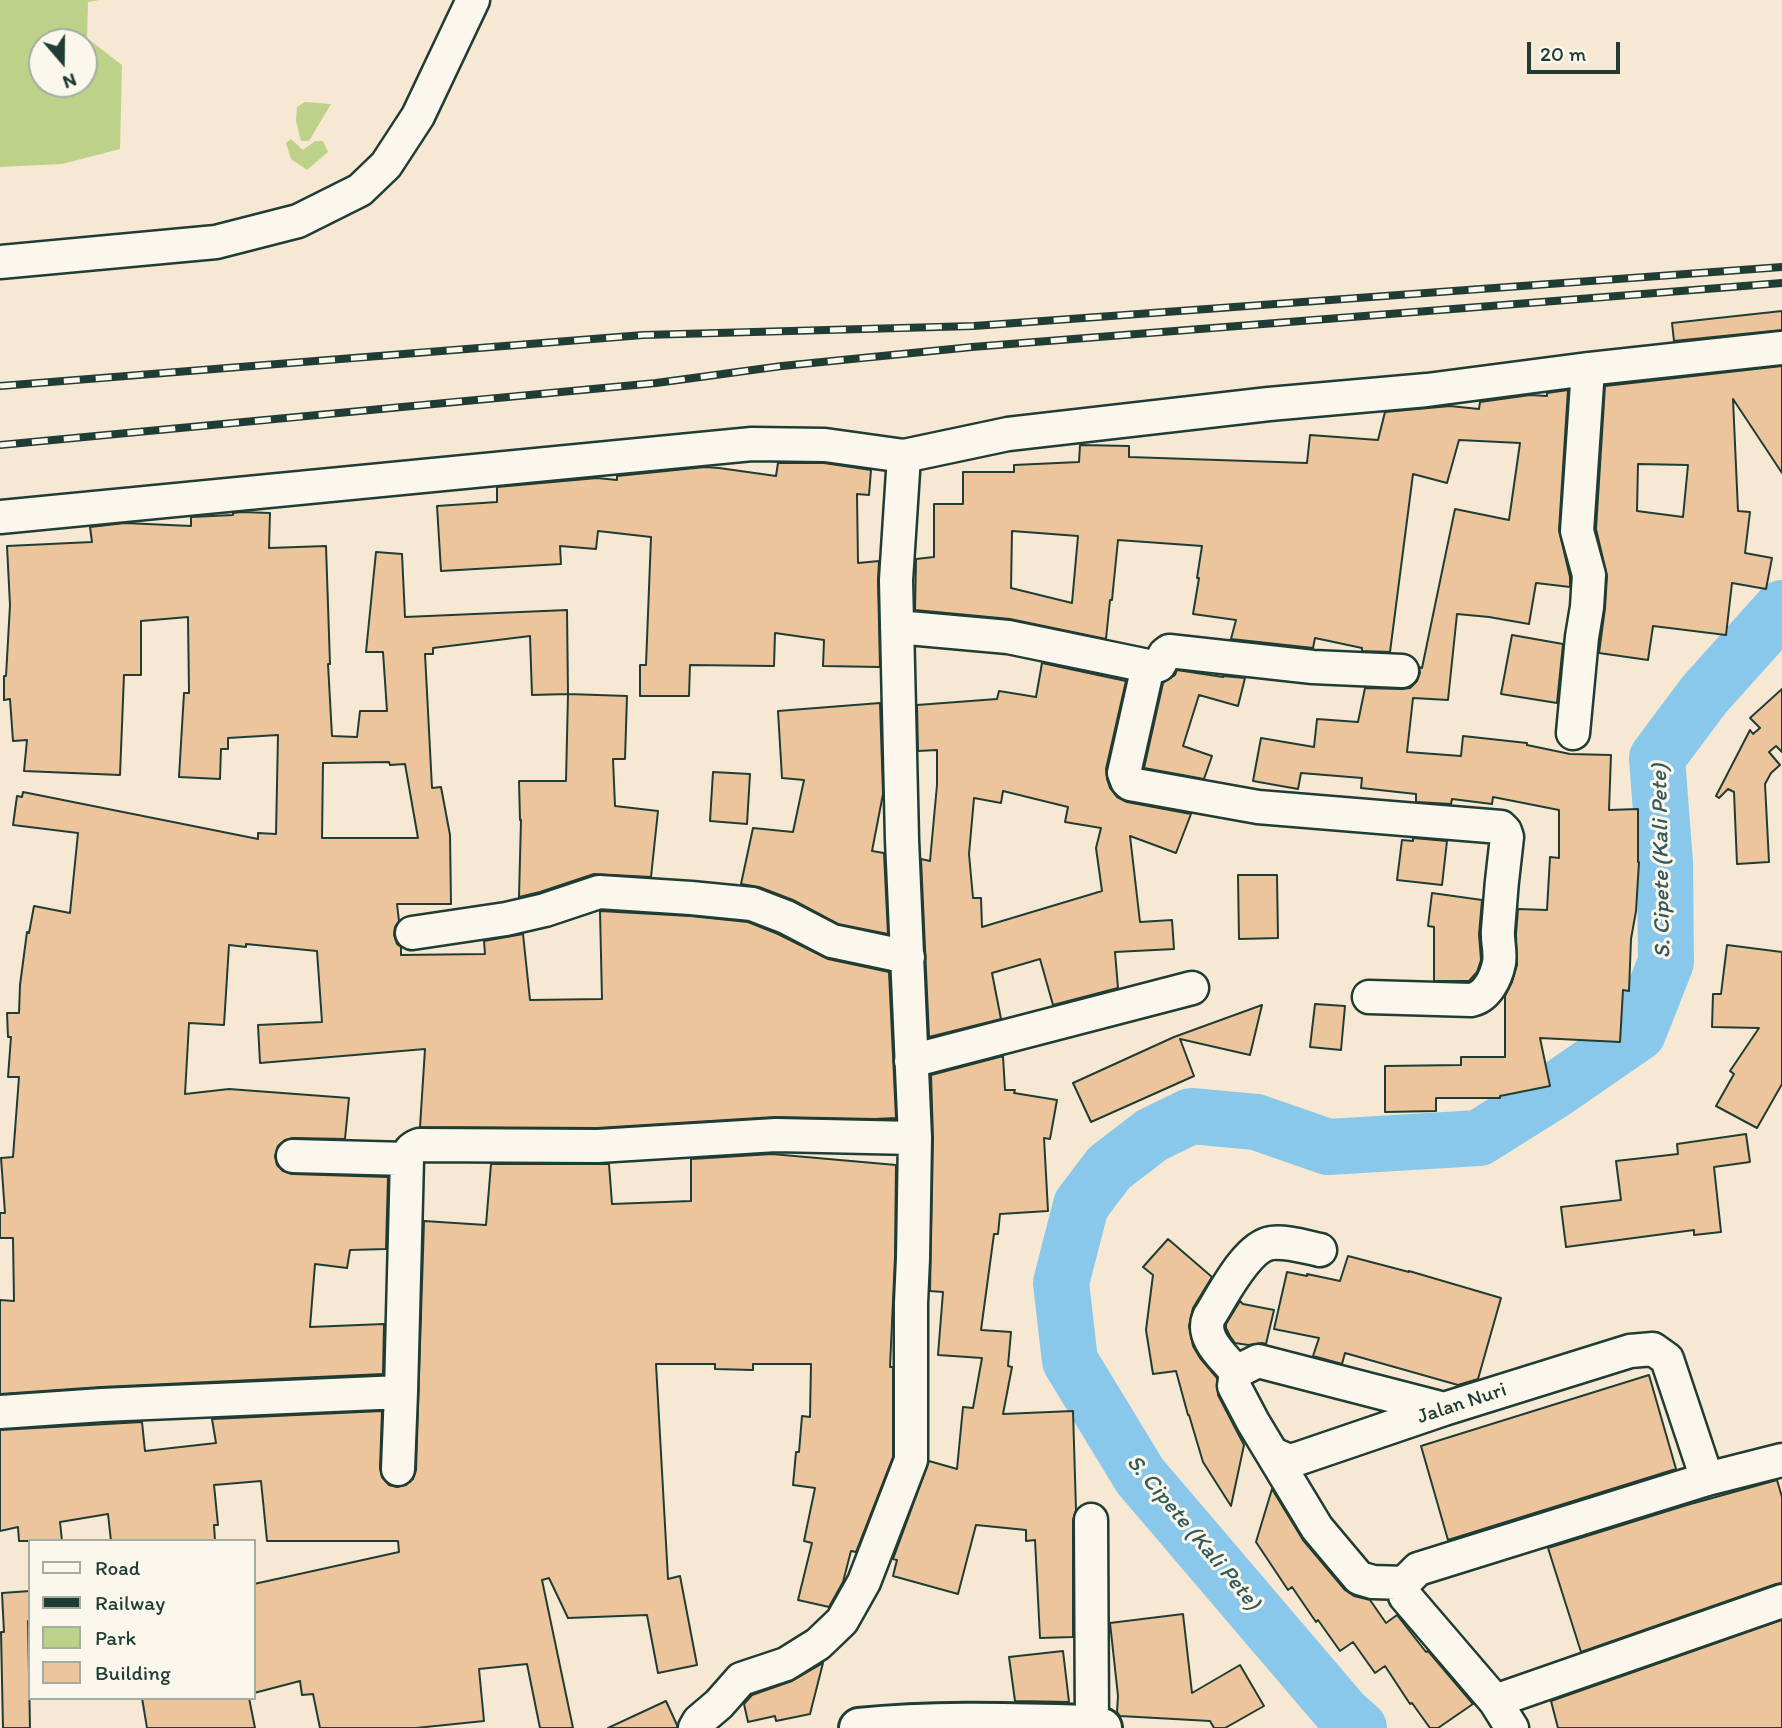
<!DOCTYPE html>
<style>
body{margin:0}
#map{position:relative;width:1782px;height:1728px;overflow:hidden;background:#f7e8d4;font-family:Itim,sans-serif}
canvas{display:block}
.legend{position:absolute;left:28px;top:1539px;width:228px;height:161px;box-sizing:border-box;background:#fbf7ec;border:2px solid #a3ada2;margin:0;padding:9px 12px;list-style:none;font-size:21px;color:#1f3d34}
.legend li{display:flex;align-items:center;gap:14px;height:35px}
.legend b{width:35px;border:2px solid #a3ada2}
.north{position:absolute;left:28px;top:28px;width:70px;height:70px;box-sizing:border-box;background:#fbf7ec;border:2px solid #a3ada2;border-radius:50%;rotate:160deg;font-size:19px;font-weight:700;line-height:28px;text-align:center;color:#1f3d34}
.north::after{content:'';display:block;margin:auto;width:24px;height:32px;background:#1f3d34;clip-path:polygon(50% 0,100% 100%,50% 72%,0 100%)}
.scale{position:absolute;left:1527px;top:42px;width:93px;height:32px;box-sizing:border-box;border:4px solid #1f3d34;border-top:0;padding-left:9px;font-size:21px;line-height:24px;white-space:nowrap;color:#1f3d34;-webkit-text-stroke:5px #fbf7ec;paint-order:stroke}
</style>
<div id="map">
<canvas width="1782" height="1728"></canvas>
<ul class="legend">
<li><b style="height:9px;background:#fbf7ec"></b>Road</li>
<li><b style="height:9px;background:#1f3d34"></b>Railway</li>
<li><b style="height:19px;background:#bdd288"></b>Park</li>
<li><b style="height:19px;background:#edc59c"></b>Building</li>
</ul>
<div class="north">N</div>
<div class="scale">20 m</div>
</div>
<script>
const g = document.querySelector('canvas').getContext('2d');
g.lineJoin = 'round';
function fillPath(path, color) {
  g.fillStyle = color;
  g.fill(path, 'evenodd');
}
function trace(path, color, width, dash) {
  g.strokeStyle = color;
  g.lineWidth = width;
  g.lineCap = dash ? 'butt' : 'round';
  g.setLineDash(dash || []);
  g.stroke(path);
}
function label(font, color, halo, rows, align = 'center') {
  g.font = font + ' Itim,sans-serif';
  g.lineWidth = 6;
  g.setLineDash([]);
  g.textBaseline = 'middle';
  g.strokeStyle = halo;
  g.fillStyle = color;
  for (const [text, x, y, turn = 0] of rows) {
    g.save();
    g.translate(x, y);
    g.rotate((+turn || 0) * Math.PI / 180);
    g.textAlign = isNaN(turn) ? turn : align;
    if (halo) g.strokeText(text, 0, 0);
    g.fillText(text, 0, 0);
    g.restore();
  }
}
const green = new Path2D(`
 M0,0H99L88,2L87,38L122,65L120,149L62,164L0,167ZM42,42H84V84H42Z
 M305,102L331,104L309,141H301L296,121L297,107Z
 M291,139L303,150L315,141H323L328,152L307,170L291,159L286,143Z`);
const river = new Path2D(`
 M1359,1728L1343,1714L1140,1476L1070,1361L1061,1283L1081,1205L1109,1168L1152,1135L1191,1116L1256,1122L1328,1147L1479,1138L1554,1091L1638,1033L1666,962L1665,863L1657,758L1704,695L1782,608`);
const building = new Path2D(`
 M1782,311V330L1674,341L1672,323Z
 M1782,366V473L1733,399L1738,511L1750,512L1745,553L1772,558L1766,589L1732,583L1726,635L1653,626L1648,660L1599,653L1605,608L1607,576L1596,529L1605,386ZM1638,464L1688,465L1683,517L1637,511Z
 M1568,390L1559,530L1570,577V587L1536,583L1529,624L1489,617L1457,614L1448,700L1413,698L1407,752L1461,756L1463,736L1527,743V745L1570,754L1611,755L1609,810L1638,809V862H1639L1636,911L1631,939L1629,991L1623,990L1620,1042L1540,1038L1550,1086L1500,1096V1098H1436V1111L1385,1112V1066L1461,1065V1057H1505V996L1512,982L1517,965L1516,934L1518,909L1547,910L1550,857L1559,858V810L1493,797L1492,804L1452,799L1451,804L1416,802V794L1361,788L1362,778L1301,773L1298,789L1253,781L1261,738L1314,747L1317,719L1358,722L1365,688L1402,689L1410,688L1417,681L1420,673L1419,667L1422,668L1455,509L1509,520L1520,443L1459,440L1447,483L1413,474L1390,652L1362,651V648L1315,638L1313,648L1231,639L1236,620L1193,614L1199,578H1197L1202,546L1118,540L1112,600H1110L1106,639L1010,619L915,610L916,559L934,557V504H963V472H1014V465L1079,462L1080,445L1129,446V457L1307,463L1310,435L1378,440L1385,412L1450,406L1479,409L1480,402L1530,395L1547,396V393ZM1012,531L1078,536L1072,603L1011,588Z
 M778,463H824L871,470L869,495L857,494L858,563L879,561L878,580L880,667L823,666L824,640L775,633L774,666L690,665L689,696H640V665H646L651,537L598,531L596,549L560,546L561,564L441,571L437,506L497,502V487L597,478L617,480V476L705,467L719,468L776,476Z
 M241,512L270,513L269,548L326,546L330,664H328L332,736L357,737L360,711H387L383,652H366L376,552L402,554L405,617L567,610L568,694L532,695L530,636L433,648V654H425L432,788L441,787L450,835L451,904H397L399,921L395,927L394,935L397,944L401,947V955L485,954L484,941L523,934L530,1000L602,999L600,911L690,916L748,922L778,934L828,959L889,972L896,1118L875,1119L775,1117L597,1128L420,1127L425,1049L260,1063L258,1025L322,1022L317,951L246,944V947L229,945L224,1025L189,1023L185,1094L229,1089L349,1098L345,1139L293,1138L285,1140L278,1146L275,1156L277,1165L283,1171L292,1174L388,1177L386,1249L350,1250L347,1268L315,1264L310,1327L384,1324L383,1374L101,1387L0,1394V1300L14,1301L13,1238H0V1213H5L1,1158L13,1157L19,1077H8L11,1037H8L7,1013H19L20,985L27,932L29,933L34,906L70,913L78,833L13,825L17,796L22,797L23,792L258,839V833L276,834L278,735L228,738V749H221L220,779L179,777L184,693H189L188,617L141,621V675H124L120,775L24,771L27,740L13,741L10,699L4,700V676H6L10,605L7,546L92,542L90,527L125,523L191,526V517L233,515V513ZM389,762L390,765L405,764L418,838H322L323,763Z
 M1512,635L1563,644L1557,703L1501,694Z
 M1042,663L1126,681L1106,769L1107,779L1110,788L1117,797L1127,802L1191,814L1176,853L1130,836L1140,922L1172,920L1174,949L1115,952L1118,988L1053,1005L1040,959L992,973L1001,1019L929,1037L921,859L930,861L937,785V750L918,751L917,705L997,699L999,691L1036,697ZM1003,791L1068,807L1065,822L1101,828L1096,848L1102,891L982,927L981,898H973L969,854L974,798L1001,803Z
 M1177,670L1223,677V676L1245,678L1238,706L1199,695L1183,746L1212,756L1204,779L1144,768L1163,683L1175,675Z
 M1782,689V752L1776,746L1769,752L1780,765L1771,773L1765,784L1769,862L1737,864L1734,792L1728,789L1719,798L1716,796L1750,730L1753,734L1760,728L1750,718Z
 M568,694L627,696L625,759H613L615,806L658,811L651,877L594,874L540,892L519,897L521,820H520L519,781H566Z
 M880,703L883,794L872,851L884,853L888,934L838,924L793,900L759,887L741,884L753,828L793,832L804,780L782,778L778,711Z
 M713,772L750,774L747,824L710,821Z
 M1413,838L1447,841L1442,885L1397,880L1402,840L1413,841Z
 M1238,875H1277L1278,938L1239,939Z
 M1432,893L1482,900L1479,934L1481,960L1477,972L1469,981H1434V927L1428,926Z
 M1727,945L1782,952V1084L1757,1128L1716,1106L1734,1074L1730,1071L1759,1028L1712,1027L1713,994H1721Z
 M1315,1004L1345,1006L1341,1050L1310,1047Z
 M1262,1005L1250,1055L1180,1039L1194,1076L1091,1122L1073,1083L1174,1037Z
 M1003,1056L1005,1090H1015L1014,1093L1057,1100L1050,1139L1044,1138L1048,1211L1000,1214L998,1234H994L981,1330L1011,1332L1008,1366L1012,1367L1003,1414L1073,1411L1076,1510L1073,1520V1637L1040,1638L1035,1540L1026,1541V1530L976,1525L958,1594L893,1576L897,1560L893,1559L929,1461L957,1469L963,1407L973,1408L982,1358L938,1355L943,1292L930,1291L933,1138L931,1075Z
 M1746,1134L1750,1162L1714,1167L1721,1232L1694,1235V1230L1566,1247L1561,1207L1621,1200L1616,1161L1678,1154L1677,1144Z
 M772,1154L896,1165L895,1257L890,1367H893V1457L856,1552L851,1551L843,1582L829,1607L798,1600L812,1543L804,1541L815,1488L793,1485L796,1452H799L802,1416L810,1417L811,1364H753V1370L715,1369V1364H656L668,1579L680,1576L697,1665L658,1673L647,1615L568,1618L549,1578L542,1580L573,1728H540L527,1664L479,1669L484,1721L416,1728H320L313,1694L302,1695L300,1681L254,1693V1584L399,1552L398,1541H267L261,1481L214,1485L218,1525H214L215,1541H111L108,1514L60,1522L62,1541H19L18,1527L0,1531V1430L142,1422L145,1451L216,1443L212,1419L382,1411L380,1468L382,1477L389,1485L397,1487L406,1485L413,1479L416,1470L424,1221L486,1225L491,1164H609L612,1204L691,1201V1159Z
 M1168,1239L1212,1277L1193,1308L1189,1326L1193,1346L1200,1358L1217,1378L1218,1395L1244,1445L1231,1506L1203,1462L1189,1415H1188L1176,1371L1153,1374L1146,1330L1153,1275L1143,1267Z
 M1348,1256L1409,1272V1271L1501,1298L1478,1379L1458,1385L1345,1353L1342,1364L1313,1356L1319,1338L1274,1329L1287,1272L1307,1276V1274L1340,1281Z
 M1240,1301L1243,1304L1274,1310L1266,1344L1262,1343L1248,1345L1235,1343L1230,1336L1226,1328V1324Z
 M1649,1375L1676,1469L1448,1540L1421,1446Z
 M1777,1480L1782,1497V1583L1776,1584L1581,1652L1548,1548L1687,1505Z
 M1272,1489L1303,1540L1345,1590L1354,1596L1370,1600L1386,1623L1397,1615L1426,1652L1428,1651L1473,1704L1438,1728H1430L1412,1703L1410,1704L1385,1666L1375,1673L1353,1642L1340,1651L1318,1620L1316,1622L1292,1587L1288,1590L1256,1542Z
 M30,1591V1621H28L30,1728H3L1,1632H4L2,1593Z
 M1183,1614L1192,1693L1240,1665L1264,1706L1225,1728H1214L1210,1721L1120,1716L1117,1712L1118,1696L1110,1623Z
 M1782,1620V1728H1558L1551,1701Z
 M1063,1651L1069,1702L1015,1701L1009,1657Z
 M823,1663L810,1714L776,1721L775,1716L748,1722L744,1704L752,1695L792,1681Z
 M142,1698H249L255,1728H147Z
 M666,1701L677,1725V1728H608Z`);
const minor = new Path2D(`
 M0,262L216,242L298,221L360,190L386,165L418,116L473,0
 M904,456L1008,434L1269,404L1427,390L1588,369L1782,348
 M0,517L752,444L825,445L904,456L896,580L902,840L915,1138L913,1258L911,1303V1460L864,1582L842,1621L818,1644L786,1664L741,1679L719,1704L699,1721L695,1728
 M897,627L1008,637L1153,667L1159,665L1165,654L1169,651L1313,667L1402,671
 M1148,666L1124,773L1127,781L1130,784L1258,807L1501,827L1505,831L1507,837C1503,868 1500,899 1498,930C1497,941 1501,952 1499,963C1496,978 1487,997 1471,1000L1369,997
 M1573,733L1582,637L1587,607L1589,575L1577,531L1588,369
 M412,933L506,919L545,910L599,892L691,898L752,904L786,917L832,941L908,957
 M911,1061L1192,988
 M293,1156L407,1159
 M1236,1372C1224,1357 1200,1338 1209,1317C1222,1297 1246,1247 1271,1243C1287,1241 1305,1247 1320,1250
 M0,1412L102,1405L401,1392L407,1159C409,1151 411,1148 419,1145L598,1146L776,1135L915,1138
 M1273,1454L1289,1461L1300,1458L1444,1409L1630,1351L1653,1349L1667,1359L1707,1479
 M398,1469L401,1392
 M1091,1520L1092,1728
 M1404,1583L1373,1582L1359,1578L1317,1528L1253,1422L1234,1386L1236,1372L1258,1361L1444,1409
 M1495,1701L1782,1601
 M1512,1728L1495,1701L1405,1596L1404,1583L1418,1569L1707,1479L1782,1460`);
const tertiary = new Path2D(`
 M859,1728C936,1720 1014,1723 1091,1725L1102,1728`);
const rail = new Path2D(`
 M0,386L643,335L974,326L1782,267
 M0,445L656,383L782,366L972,347L1782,283`);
const streetNames = [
 ["Jalan Nuri",1462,1404,-18]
];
const waterNames = [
 ["S. Cipete (Kali Pete)",1662,861,-91],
 ["S. Cipete (Kali Pete)",1193,1533,50]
];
fillPath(green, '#bdd288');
trace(river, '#8ac8eb', 56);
fillPath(building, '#edc59c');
trace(building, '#1f3d34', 2);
trace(minor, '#1f3d34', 37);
trace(tertiary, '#1f3d34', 44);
trace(minor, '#fbf7ec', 32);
trace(tertiary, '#fbf7ec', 38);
trace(rail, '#1f3d34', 8);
trace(rail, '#fbf7ec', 5, [16]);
label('21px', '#1f3d34', '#fbf7ec', streetNames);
label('italic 23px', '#345959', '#fbf7ec', waterNames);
</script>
